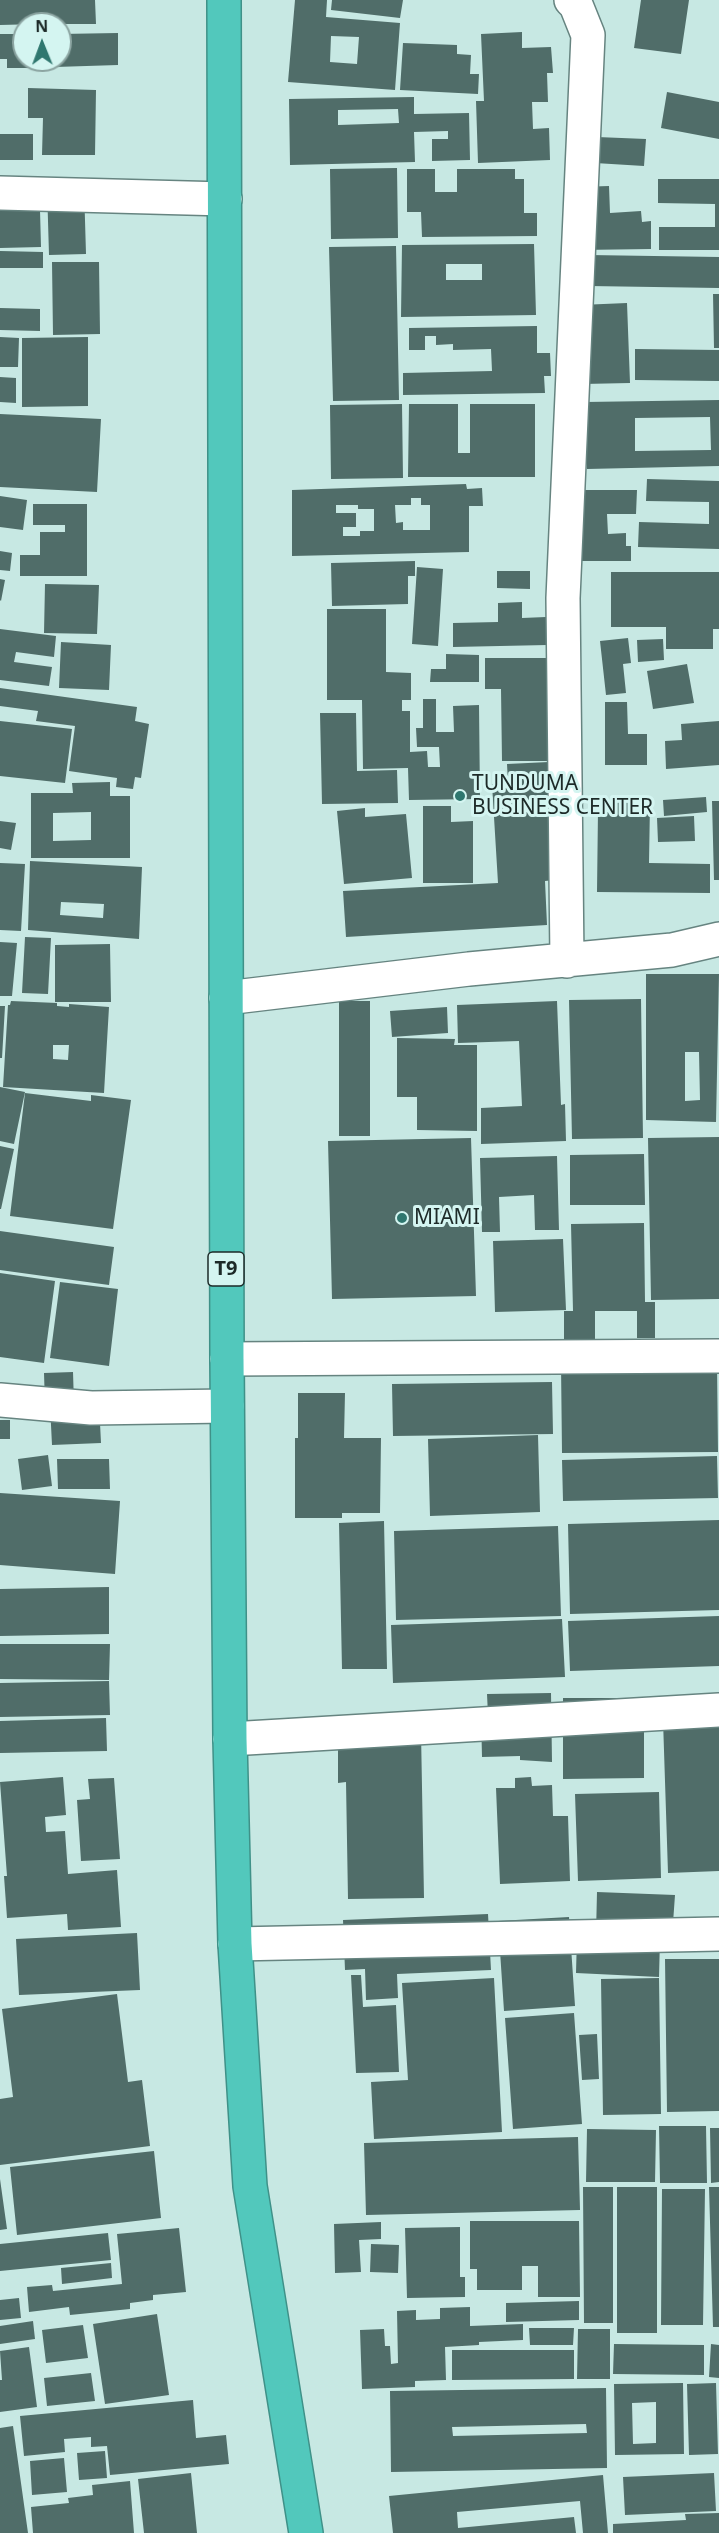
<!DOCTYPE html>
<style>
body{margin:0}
#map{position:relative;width:719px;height:2533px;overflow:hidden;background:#c7e8e3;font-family:"Noto Sans",sans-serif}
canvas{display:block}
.north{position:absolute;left:12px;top:12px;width:60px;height:60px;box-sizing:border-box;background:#d4f5f1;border:2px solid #8ba4a1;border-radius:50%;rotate:359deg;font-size:16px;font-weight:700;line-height:24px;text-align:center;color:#1d2a28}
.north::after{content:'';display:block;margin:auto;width:21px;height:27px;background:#2f776f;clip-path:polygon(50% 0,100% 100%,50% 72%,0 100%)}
</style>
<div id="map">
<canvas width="719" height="2533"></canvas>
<div class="north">N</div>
</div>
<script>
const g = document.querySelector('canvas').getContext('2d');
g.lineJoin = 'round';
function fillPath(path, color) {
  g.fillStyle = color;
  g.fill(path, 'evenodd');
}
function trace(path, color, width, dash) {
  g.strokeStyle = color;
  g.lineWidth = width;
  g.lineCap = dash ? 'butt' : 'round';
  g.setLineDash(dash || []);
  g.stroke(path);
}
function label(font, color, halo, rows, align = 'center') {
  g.font = font + ' "Noto Sans",sans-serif';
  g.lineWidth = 6;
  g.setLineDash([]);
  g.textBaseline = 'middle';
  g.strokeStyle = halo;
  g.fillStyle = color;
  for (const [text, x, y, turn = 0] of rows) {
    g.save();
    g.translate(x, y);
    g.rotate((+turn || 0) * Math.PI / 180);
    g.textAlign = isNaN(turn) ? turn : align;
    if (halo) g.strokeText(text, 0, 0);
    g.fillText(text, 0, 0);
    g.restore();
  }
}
const building = new Path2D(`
 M0,0H95L96,24H49L48,13H39V24L0,25Z
 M295,0H327L326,17L400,23L395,90L288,82ZM331,36L359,37L357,64L330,62Z
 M332,0H403L400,18L331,10Z
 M641,0H689L681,54L634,48Z
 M522,32V48L551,47L553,73H547L548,102H532L533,129L549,128L550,160L478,163L476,101H484L481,34Z
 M118,33V65L55,67V60H60V34Z
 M0,34H24V60H31L32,68H7V59H0Z
 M403,43L457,45V54L471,55L470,74H479L478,94L400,90Z
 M28,88L96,90L95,155H42L43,118H28Z
 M667,92L719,102V139L661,128Z
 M414,97V114L469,113L470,160L432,161V139H448V131L414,132L415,162L290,165L289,99ZM398,109L399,123L338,125V110Z
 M0,134H33V160H0Z
 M597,137L646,139L644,166L595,163Z
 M397,168L398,238L331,239L330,169Z
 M407,169H435V192H457V169H515V179H524V213H537V236L422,237L421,212H407Z
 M658,179H719V250H659V227H715V204L658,203Z
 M609,186L610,213L641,211L642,222L651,221V249L580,250L578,187Z
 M47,187H84L86,254L49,255Z
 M0,210H40L41,247L0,248Z
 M534,244L536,315L401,317L402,245ZM446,264H482V280H446Z
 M396,246L399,400L333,401L329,247Z
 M0,251L43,252V268H0Z
 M589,255L719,257V288L589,286Z
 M52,262H99L100,334L53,335Z
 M713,294H719V348H714Z
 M627,303L630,383L583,384L580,305Z
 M0,308L40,309V331L0,330Z
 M537,326V353H550L551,376H544L545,393L403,395V373L492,371L491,349L453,350V344L436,345V336H425V350H409V328Z
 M0,337L19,338L18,367H0Z
 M88,337V406L22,407V338Z
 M635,349L719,350V381L635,380Z
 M0,377L16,378V403L0,402Z
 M719,400V466L587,469L585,402ZM710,417L711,450L635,451V418Z
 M402,404L403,478L331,479L330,405Z
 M409,404H458V453H470V404H535V477H408Z
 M0,414L101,419L97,492L0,487Z
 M647,479L719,481V549L638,547L639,522L709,524V502L646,501Z
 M466,484L467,489L482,488L483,506H469V552L292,556V490ZM411,498H421V505H430V530H403V522L396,523L395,505H411ZM336,505H358V509H374V531H360V536H343V527H356V513H336Z
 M580,490H637L636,514H607L608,534L626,533V546H631V561H579Z
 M0,496L27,500L23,530L0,527Z
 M33,504H87V576H20V555H40V532H65V525H33Z
 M0,551L12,553L10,571L0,570Z
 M415,561V576H408V604L332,606L331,563Z
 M417,567L443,569L438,646L412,644Z
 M497,571H530V589L497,588Z
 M611,572H719V629H713V649H666V627H611Z
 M0,579L5,580L1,601L0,600Z
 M45,584L99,585L97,634L44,633Z
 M522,602V618L546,617L547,645L453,647V623L498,622V603Z
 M327,609H386V672L411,673V700H402V711H410V752L427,751L428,767H440L439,747H417L416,728H423V699H436V732H454L453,706L479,705L480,799L409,800L408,768L363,769L362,700H327Z
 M0,629L56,636L54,657L16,652L14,662L52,667L49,686L0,680Z
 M628,638L631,663L623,664L626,693L606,695L600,641Z
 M663,639L664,660L638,662L637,640Z
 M61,642L111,645L109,690L59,688Z
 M446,654L479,655V682H430L431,669H446Z
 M485,658H550L551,761H502L501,689H485Z
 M687,664L694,703L653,709L647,671Z
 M0,688L137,707L135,721L149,724L141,778L135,777L133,789L116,787L117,778L69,771L75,726L36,721L38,711L0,706Z
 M605,702H627L628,734H647V765H605Z
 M320,713H356L357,771L397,770L398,803L322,804Z
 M0,721L72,729L65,783L0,776Z
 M719,721V765L666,769L665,741L682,740L681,724Z
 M549,762L555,880L545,881L547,925L346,937L343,891L498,883L492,784L508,783L507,764Z
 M110,782V796H130V858H31V793H73L72,783ZM91,812V840L53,841V813Z
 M706,797L707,812L664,816L663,800Z
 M712,801H719V880H714Z
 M610,802L650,803L649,863L710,864V893L597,892L598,810L609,811Z
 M423,806H451V822L473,821V883H423Z
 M365,808V817L406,814L412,878L344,884L337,811Z
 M694,816L695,841L658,842L657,818Z
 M0,821L16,823L11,850L0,848Z
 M30,861L142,867L139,939L28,930ZM61,902L104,904L103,918L60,915Z
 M0,863L25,864L21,931L0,930Z
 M25,937L51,938L48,994L22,993Z
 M0,942L17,943L12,996H0Z
 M110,944L111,1002H55V945Z
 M646,974H719L716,1122L646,1120ZM685,1052H699L700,1100L685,1101Z
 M641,999L643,1138L572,1139L569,1000Z
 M11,1001L57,1003V1006L69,1007V1004L109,1007L104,1093L3,1087L8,1005H10ZM53,1045H69L68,1060L53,1059Z
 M339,1001H370V1136H339Z
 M557,1001L561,1105L565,1104L566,1141L481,1144V1108L522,1106L519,1041L458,1043L457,1005Z
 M0,1006H5L2,1058H0Z
 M447,1007L448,1033L392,1037L390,1011Z
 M397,1038L455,1039L454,1045H477V1131L417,1130V1097H397Z
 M0,1087L25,1092L14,1144L0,1141Z
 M25,1093L91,1101V1095L131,1100L113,1229L10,1216Z
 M719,1137V1299L651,1300L648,1138Z
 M471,1138L476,1296L332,1299L328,1141Z
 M0,1146L14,1149L1,1209H0Z
 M644,1154L645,1205H570V1155Z
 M557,1156L559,1230H535L534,1195L499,1197L500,1232H482L480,1158Z
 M644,1223L645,1302H655V1338H637V1311H595V1339H564V1311H573L571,1224Z
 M0,1231L114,1247L109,1285L0,1270Z
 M563,1239L566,1310L495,1312L493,1241Z
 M0,1273L55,1281L44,1363L0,1357Z
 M60,1282L118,1289L109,1366L50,1358Z
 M717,1363L718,1452L562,1453L561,1364Z
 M73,1372L74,1404L99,1403L101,1443L52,1445L50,1405H45L44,1373Z
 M552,1382L553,1434L393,1436L392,1384Z
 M298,1393H345L344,1438H381L380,1513H342V1518H295V1438H298Z
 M0,1420H10V1439H0Z
 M538,1435L540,1512L430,1516L428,1439Z
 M48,1455L52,1486L22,1490L18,1459Z
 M717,1456L718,1498L563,1501L562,1460Z
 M57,1459H109L110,1489H58Z
 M0,1493L120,1501L115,1574L0,1565Z
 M719,1520V1610L570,1614L568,1524Z
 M384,1521L387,1669H342L339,1523Z
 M558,1526L561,1616L396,1620L394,1531Z
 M109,1587V1634L0,1636V1589Z
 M719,1616V1666L570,1671L568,1621Z
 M562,1619L565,1677L393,1683L391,1625Z
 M0,1644H110L109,1680L0,1679Z
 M109,1681L110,1715L0,1717V1683Z
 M551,1693L552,1762L520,1760V1756L482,1757L481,1715H488L487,1694Z
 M563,1698H644V1778L563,1779Z
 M106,1718L107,1751L0,1753V1721Z
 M719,1719V1871L668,1873L663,1720Z
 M421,1732L424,1898L348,1899L346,1782L338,1783V1734Z
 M63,1777L66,1815L45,1817L46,1832L65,1831L68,1874L117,1870L121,1927L68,1930L67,1914L7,1918L4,1876H7L0,1782Z
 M531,1777L532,1786L552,1785L553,1816H568L570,1881L500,1884L496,1788H515V1778Z
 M114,1778L120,1859L81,1861L77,1800L90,1799L88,1779Z
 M659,1792L661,1878L578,1881L575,1794Z
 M597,1892L675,1895L672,1937L596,1934Z
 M488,1914L491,1970L397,1974L398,1998L366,2000L365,1969L345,1970L343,1920Z
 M569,1917L575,2006L504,2011L498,1921Z
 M137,1933L140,1990L19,1995L16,1939Z
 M577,1936L660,1939L659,1977L576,1973Z
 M665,1959H719V2111L667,2112Z
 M351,1975H361L363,2007L396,2005L399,2072L356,2073Z
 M494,1978L502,2132L374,2139L371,2082L408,2080L402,1983Z
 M659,1978L661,2114L603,2115L601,1979Z
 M117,1994L128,2082L142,2080L150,2146L0,2165V2099L13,2097L2,2009Z
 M574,2013L582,2124L513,2129L505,2018Z
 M597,2034L599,2079L582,2080L579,2035Z
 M659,2126H706L707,2183H660Z
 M710,2128H719V2182L711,2183Z
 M587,2129L656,2130L655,2182H586Z
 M578,2137L580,2210L366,2215L364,2143Z
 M154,2151L161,2218L17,2235L10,2167Z
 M0,2179L7,2229L0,2230Z
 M583,2187H613V2323H584Z
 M617,2187H657V2333H617Z
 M709,2187H719V2327H713Z
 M662,2189H705L703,2325H661Z
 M470,2221H579L580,2297H538V2266H522V2290H477V2269H470Z
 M381,2222V2239L359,2240L361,2272L335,2273L334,2224Z
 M460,2227V2277H465V2297L407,2298L405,2228Z
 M179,2228L186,2292L153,2295V2300L130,2303V2309L70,2315L69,2307L29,2312L27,2287L52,2285L53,2291L122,2284L117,2234Z
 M108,2233L111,2260L0,2271V2244Z
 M371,2244L399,2245L398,2273L370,2272Z
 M111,2263L112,2278L62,2284L61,2268Z
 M19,2298L21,2318L0,2320V2300Z
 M579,2301V2320L506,2322V2303Z
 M470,2307V2326L523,2324V2340L479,2342V2345L445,2347L446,2380L415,2381V2387L362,2389L360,2330L384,2329L385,2346H390L391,2364L398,2363L397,2311L416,2310V2320L440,2319V2308Z
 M157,2314L169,2395L105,2404L93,2324Z
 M33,2321L35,2339L0,2344V2326Z
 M83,2325L88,2358L46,2363L42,2330Z
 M529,2328H574L573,2345H530Z
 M578,2329H610V2379H577Z
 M614,2344L704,2345V2375L613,2374Z
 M711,2344L719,2345V2378L709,2377Z
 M29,2347L37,2407L0,2412V2380H2L0,2351Z
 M452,2350H574V2379L452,2380Z
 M91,2373L95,2401L47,2406L44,2378Z
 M683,2383L684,2454L615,2455L614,2384ZM656,2402V2443L633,2444L632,2403Z
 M716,2383L718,2454L689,2455L687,2384Z
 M606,2388L607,2468L391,2472L390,2391ZM586,2424L587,2433L453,2436L452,2427Z
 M193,2400L196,2438L226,2435L229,2464L110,2475L107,2446L91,2447V2437L64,2439L65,2452L24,2456L20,2416Z
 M13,2426L28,2533H0V2428Z
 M105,2451L107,2478L79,2480L77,2453Z
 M64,2458L67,2492L32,2495L30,2461Z
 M191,2473L197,2533H144L138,2479Z
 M714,2473L716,2511L625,2515L623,2477Z
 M603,2475L608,2533H583L580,2501L457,2512L458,2528L574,2517L576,2533H393L389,2496Z
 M130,2481L134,2533H33L31,2507L69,2503L68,2498L93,2495L92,2485Z
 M719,2513V2533H613V2524L686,2520L685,2514Z`);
const minor = new Path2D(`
 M0,193L225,199
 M567,961L563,598L588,35L576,5L571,0
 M226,998L469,969L672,950L719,939
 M227,1359L719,1356
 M0,1400L91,1408L227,1406
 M230,1739L719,1710
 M235,1944L719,1934`);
const highway = new Path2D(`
 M224,0L227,1359L230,1739L235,1944L250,2186L306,2533`);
const markers = [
 [460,796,6,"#2f776f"],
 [402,1218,6,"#2f776f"]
];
const shields = [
 [226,1269,36]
];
const shieldNames = [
 ["T9",226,1269]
];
const poiNames = [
 ["TUNDUMA",472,784],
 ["BUSINESS CENTER",472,808],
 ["MIAMI",414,1218]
];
fillPath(building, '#506d69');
trace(minor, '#668480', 36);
trace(highway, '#3f9188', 36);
trace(minor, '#fff', 33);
trace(highway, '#52c8bc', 33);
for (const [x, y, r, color] of markers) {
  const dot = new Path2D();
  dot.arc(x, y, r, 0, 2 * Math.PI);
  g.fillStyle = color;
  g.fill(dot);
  trace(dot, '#d4f5f1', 2);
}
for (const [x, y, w] of shields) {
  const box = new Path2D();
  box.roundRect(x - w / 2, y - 17, w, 34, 4.5);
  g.fillStyle = '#d4f5f1';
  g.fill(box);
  trace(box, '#1d2a28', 1.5);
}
label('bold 20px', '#1d2a28', null, shieldNames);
label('21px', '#1d2a28', '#d4f5f1', poiNames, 'left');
</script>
